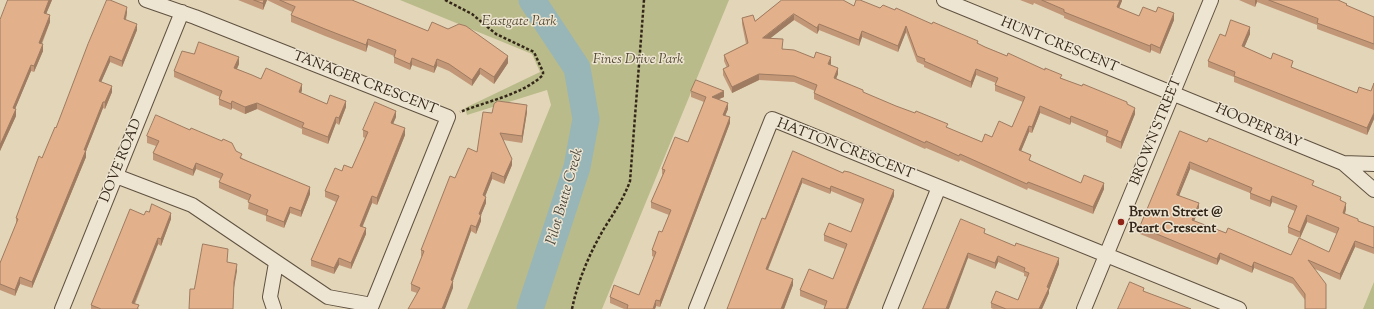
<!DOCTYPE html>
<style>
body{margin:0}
canvas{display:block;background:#e3d5b8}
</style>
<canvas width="1374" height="309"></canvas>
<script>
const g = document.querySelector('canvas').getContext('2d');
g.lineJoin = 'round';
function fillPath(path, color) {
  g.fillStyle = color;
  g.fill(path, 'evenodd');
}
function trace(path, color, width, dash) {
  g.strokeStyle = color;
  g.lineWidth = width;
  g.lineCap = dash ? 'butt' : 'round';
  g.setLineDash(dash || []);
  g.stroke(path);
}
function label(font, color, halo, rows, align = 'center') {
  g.font = font + ' "Sorts Mill Goudy",serif';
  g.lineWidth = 3;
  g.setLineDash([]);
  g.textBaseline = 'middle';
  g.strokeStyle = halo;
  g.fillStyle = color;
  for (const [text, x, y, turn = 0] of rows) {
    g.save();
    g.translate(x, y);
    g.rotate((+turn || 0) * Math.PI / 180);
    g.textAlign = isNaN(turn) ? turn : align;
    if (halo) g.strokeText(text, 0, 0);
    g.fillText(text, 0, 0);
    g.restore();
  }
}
const green = new Path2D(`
 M400,0H729L602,309H467L551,105L547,90L467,115L465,108L540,72L532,54Z
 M1374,282V309H1363Z`);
const stream = new Path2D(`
 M566,67L570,58`);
const river = new Path2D(`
 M530,309L577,167L586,119L577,68L532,0`);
const path = new Path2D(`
 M445,0L472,14L496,34L534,52L543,72V75C522,95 487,101 460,112
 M572,309C578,280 590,252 605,227C615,211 624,198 630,181L644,0`);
const minor = new Path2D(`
 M146,0L195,17L448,117L372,305
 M944,0L1343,163L1374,190
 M1343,163L1374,164
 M116,176L192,205L328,297L372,305
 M62,309L182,12
 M274,309L270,297L276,263
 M696,309L772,119L1239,309
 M890,309L939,187
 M1084,309L1211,0`);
const wall = new Path2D(`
 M52,0L46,14L50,22L42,44L43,51L34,72L31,71L15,109L16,116L0,151V20Z
 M238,0H354V1L428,31L508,63L494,84L480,74L472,86L449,71L437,66L434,73L412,65L410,70L394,63V56L368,45L366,52L325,36L291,22V15L292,12L267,0L263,10Z
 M782,0L880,8L978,44L1127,105L1135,114L1121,149L1106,142V137L1071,122L1070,125L1040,113L1032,133L1029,132L1021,151L1031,161L1081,183L1104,189L1093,214L1028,188L1027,190L960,160L959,162L926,148L925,149L814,99V93L815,91L794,82L759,80L732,93L723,75V69L727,68L724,61V55L746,44L742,24V18L755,21ZM794,20L817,34L819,30L859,46L862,37L898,52L906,32L917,62L924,65V67L971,88L976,75L996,83L995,85V91L1023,102L1012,127L982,142L863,93L836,78L838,74L830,65L831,64L814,58L782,49L770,38Z
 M1020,0H1122L1119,8L1139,16L1174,20L1160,54L1151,50L1150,53L1064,18V16L1034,3L1033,5Z
 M1239,0H1338L1347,6L1374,17V50L1317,29V25L1257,2L1255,7Z
 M127,13L126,20L137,30L122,67L110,62L101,82L112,92L105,109L103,108L86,151V157L32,288L20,284L15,296L0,290V263L16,225V218L42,158Z
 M1250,34L1244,47L1271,59L1357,93L1371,91L1374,83V119L1367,135L1234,82V77L1208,67V61L1225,36Z
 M194,54L239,64L237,69L261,79L302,90L301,93L327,104L346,107L339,125L336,123L328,144L302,134V129L257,109L245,114L232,108L231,110L219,105V99L220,97L174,77V71Z
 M691,91L724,97L719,99L728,109L725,116L730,123L660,307L656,306L655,309H624L610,303V297L639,295L654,257L652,256V250L662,232L669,215L651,208V202L663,175L662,174V169L688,142L704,102L691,97Z
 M527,112L522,143L503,140L512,165L504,184L492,179L485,196L486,203L481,215V221L476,234L471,231L453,281V288L417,293L411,291V284L422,257L421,256V250L455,178L477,152L492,113Z
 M396,117L393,123L405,135L377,205L372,203L363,226L366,234L351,269L339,265L334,274L311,266V260L336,202L325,197V191L342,171L352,168L365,138L363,137V130Z
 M1180,131L1314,186L1341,201L1346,209L1345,214L1358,221L1374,227V254L1355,247L1340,280L1315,269L1305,300L1293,284L1254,268L1252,273L1220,259L1217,265L1140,234V227ZM1190,169L1250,193V199L1270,207L1272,202L1295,211L1288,227V233L1300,238L1307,222L1337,234L1329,252L1291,255L1226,233L1194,221L1199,209L1179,195Z
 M147,136L236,151L242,158L310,194L301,217L290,213L284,228L266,221V216L248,209L249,201L219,188V182L221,179L196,169L193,176L153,160V153L156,146L147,143Z
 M793,151L894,196L848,309H824L825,306L800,296V290L833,279L845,249L824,241V235L851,232L862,204L831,191L830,194L802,183L768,270L793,285L784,309H727Z
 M144,215L171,219L161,246L158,244L135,304L139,309H91V305Z
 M985,234L1059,264L1049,290V293L1042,309H993L991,308V303L1018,300L1027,277L1024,276V273L998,262L995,269L968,258L930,293Z`);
const shadedWall = new Path2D(`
 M49,0H52L44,19V13Z
 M264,0H267L263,10V3Z
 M1120,0H1122V1L1117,13V7Z
 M1255,0H1257V2L1255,7Z
 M127,7V13L124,25V19Z
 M1174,13V20L1160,54V48Z
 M794,14V20L763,44V38Z
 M50,15V22L39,49V43Z
 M137,24V30L122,67V61Z
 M819,24V30L817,34V28Z
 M906,26V32L898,52V46Z
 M1250,27V34L1242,53V46Z
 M862,31V37L859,46V40Z
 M368,39V45L366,52V45Z
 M43,44V51L34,72V66Z
 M1151,44V50L1150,53V46Z
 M110,56V62L99,87V81Z
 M508,56V63L494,84V77Z
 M239,57V64L234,75V68Z
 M831,57V64L828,70V64Z
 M412,58V65L410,70V64Z
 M437,59V66L434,73V67Z
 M31,65V71L13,114V108Z
 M480,68V74L472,86V80Z
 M838,68V74L834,84V78Z
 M976,69V75L971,88V82Z
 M759,74V80L732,93V87Z
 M302,84V90L299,99V92Z
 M112,86V92L105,109V102Z
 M724,91V97L712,102V97Z
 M232,101V108L231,110V104Z
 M346,101V107L339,125V118Z
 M103,102V108L86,151V157L32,288V282Z
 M257,103V109L245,114V107Z
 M728,103V109L723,121V115Z
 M527,105V112L522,143V136Z
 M1040,106V113L1032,133V127Z
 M1135,108V114L1121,149V142Z
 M16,109V116L0,151V145Z
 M396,111V117L391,129V123Z
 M1374,113V119L1367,135V128Z
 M1071,116V122L1070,125V119Z
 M336,117V123L328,144V137Z
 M730,117V123L660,307V301Z
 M1029,126V132L1019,156V150Z
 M405,128V135L377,205V198Z
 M512,159V165L504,184V177Z
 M1190,162V169L1177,201V195Z
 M196,163V169L193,176V170Z
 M492,172V179L483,202V195Z
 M802,178V183L766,274V269Z
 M1104,183V189L1093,214V207Z
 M831,186V191L830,194V189Z
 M310,187V194L301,217V211Z
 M894,190V196L848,309H846L852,293Z
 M372,196V203L360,232V226Z
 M1272,196V202L1270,207V201Z
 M486,197V203L479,220V214Z
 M1199,203V209L1192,226V220Z
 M1346,203V209L1343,219V213Z
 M290,207V213L284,228V222Z
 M171,213V219L161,246V239Z
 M481,215V221L476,234V227Z
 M1307,215V222L1300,238V232Z
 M471,225V231L451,286V280Z
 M366,228V234L351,269V263Z
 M158,238V244L132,309V303Z
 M1355,241V247L1340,280V274Z
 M968,253V258L949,309H946Z
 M1220,253V259L1217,265V259Z
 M998,256V262L995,269V263Z
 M339,258V265L334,274V268Z
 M1059,258V264L1049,290V293L1042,309H1039Z
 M1254,262V268L1252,273V267Z
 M237,264V271L234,288L232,309L234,282Z
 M20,277V284L15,296V290Z
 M793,279V285L784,309H781Z
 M453,281V288L445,309H442Z
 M656,300V306L655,309H653Z`);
const building = new Path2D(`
 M8,0H49L44,13L50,15L39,43L43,44L34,66L31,65L13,108L16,109L0,145V20Z
 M107,0H110L127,7L124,19L137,24L122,61L110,56L99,81L112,86L105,102H103L84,150H86L32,282L20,277L15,290L0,284V263L18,219L16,218L39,156L42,158L55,127L56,128L88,44Z
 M254,0H264L263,3Z
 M280,0H352L428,31L432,22L448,29L459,24L466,26L508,56L494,77L480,68L472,80L449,64L437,59L434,67L412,58L410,64L394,57L396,50L368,39L366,45L325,29L291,15L295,7Z
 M782,0H843L854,6L856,0H860L880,8L883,5L895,10L896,8L932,24L933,22L978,41L977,43L985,47L1007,56L1008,53L1045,70V68L1062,75L1060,78L1082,86L1083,84L1127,102V104L1135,108L1121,142L1106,136L1108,131L1071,116L1070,119L1040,106L1032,127L1029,126L1019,150L1031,155L1029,160L1081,183L1084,175L1104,183L1093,207L1028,182L1027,184L960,154L959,156L926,141L925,143L814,93L817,85L794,76L759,74L732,87L723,69L729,66L724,55L748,43L742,18L753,15L755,21ZM794,14L817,28L819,24L859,40L862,31L898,46L906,26L917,56L925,59L924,61L971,82L976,69L998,78L995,85L1025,97L1012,127L999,121L992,137L985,134L982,142L946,127L948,124L916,111L915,113L896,106L863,92V90L834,78L838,68L828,64L831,57L816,52L814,58L794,50L782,49L783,39L763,38Z
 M1042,0H1120L1117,7L1139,16L1143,7L1156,12L1158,7L1174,13L1160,48L1151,44L1150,46L1064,12V10Z
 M1269,0H1338L1347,4L1346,5L1374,17V44L1317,23L1318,19Z
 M1231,20L1250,27L1242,46L1271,59L1273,53L1293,61L1291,67L1357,93L1359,87L1371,91L1374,83V113L1367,128L1234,76L1235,72L1208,61L1220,34L1225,36Z
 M199,42L239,57L234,68L252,75L261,79L266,68L302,84L299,92L327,104L330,95L346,101L339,118L336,117L328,137L302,127L304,123L257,103L245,107L232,101L231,104L219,99L222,91L174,71L182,51L194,54Z
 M696,80L724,91L712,97L728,103L723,115L730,117L660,301L656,300L653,309H627L628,305L610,297L614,285L639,295L656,252L652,250L659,231L662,232L671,210L651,202L665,170L662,169L675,137L688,142L706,97L691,91Z
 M498,101L527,105L522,136L500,133L512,159L504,177L492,172L483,195L486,197L479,214L481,215L476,227L471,225L451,280L453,281L442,309H408L420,288L411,284L424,251L421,250L450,176L455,178L468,148L477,152L483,112L492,113L494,104Z
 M375,102L396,111L391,123L405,128L377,198L372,196L360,226L366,228L351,263L339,258L334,268L311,260L339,196L325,191L335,168L342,171L344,165L352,168L368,132L363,130Z
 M156,115L190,130L191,128L222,141L223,139L232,143L236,151L242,154L240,158L310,187L301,211L290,207L284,222L266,215L268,210L248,202L251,195L219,182L223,174L196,163L193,170L153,153L159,141L147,136Z
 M1180,131L1207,142L1209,138L1314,181L1312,185L1341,197L1340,200L1346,203L1343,213L1358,219V221L1374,227V248L1355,241L1340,274L1308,260L1326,284V309H1305V294L1293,278L1254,262L1252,267L1220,253L1217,259L1140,227ZM1190,162L1252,188L1250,193L1270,201L1272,196L1297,206L1288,227L1300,232L1307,215L1339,228L1329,252L1299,238L1291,255L1228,228L1226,233L1192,220L1199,203L1177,195Z
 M793,151L843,173L844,171L849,172L894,190L852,293L846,309H824L827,301L800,290L809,269L833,279L847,244L824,235L829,223L851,232L864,199L831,186L830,189L802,178L766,269L793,279L781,309H727L762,218L765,219Z
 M152,204L171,213L161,239L158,238L132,303L139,305L137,309H101L91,305L130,209L144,215L146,211L149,212Z
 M961,219L985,229L984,233L1015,246L1016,243L1059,258L1047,287L1049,288L1039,309H1006L991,303L996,291L1018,300L1029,273L1024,271L1025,268L998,256L995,263L968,253L946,309H923Z
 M203,244L228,249L227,262L237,264L234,282L233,309H189L190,289H194Z
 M1130,282L1144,288L1143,291L1191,309H1118Z`);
const markers = [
 [1121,222,4,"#8f2418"]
];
const parkNames = [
 ["Eastgate Park",519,23],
 ["Fines Drive Park",638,61]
];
const streetNames = [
 ["HUNT CRESCENT",1059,46,22],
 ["TANAGER CRESCENT",365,84,21],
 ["HOOPER BAY",1258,127,23],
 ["BROWN STREET",1157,132,-68],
 ["HATTON CRESCENT",845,150,21],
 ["DOVE ROAD",122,161,-68]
];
const poiNames = [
 ["Brown Street @",1129,214],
 ["Peart Crescent",1129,230]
];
const waterNames = [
 ["Pilot Butte Creek",566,197,-74]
];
fillPath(green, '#babb8a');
trace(stream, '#707d78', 4.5);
trace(river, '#98b6b7', 27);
trace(minor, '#605241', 16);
trace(path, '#342719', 2.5, [3, 2]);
trace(minor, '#ede4d1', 14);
fillPath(wall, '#c29777');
fillPath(shadedWall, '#9e7b61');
fillPath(building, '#e2b08a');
trace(building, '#9e7b61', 1);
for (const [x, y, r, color] of markers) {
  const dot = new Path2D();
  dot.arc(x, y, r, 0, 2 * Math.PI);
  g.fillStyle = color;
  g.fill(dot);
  trace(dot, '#ede4d1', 1.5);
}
label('italic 14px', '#564c35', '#ede4d1', parkNames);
label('14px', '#342719', '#ede4d1', streetNames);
label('bold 14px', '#342719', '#ede4d1', poiNames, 'left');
label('italic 15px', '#4d4b40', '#ede4d1', waterNames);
</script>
